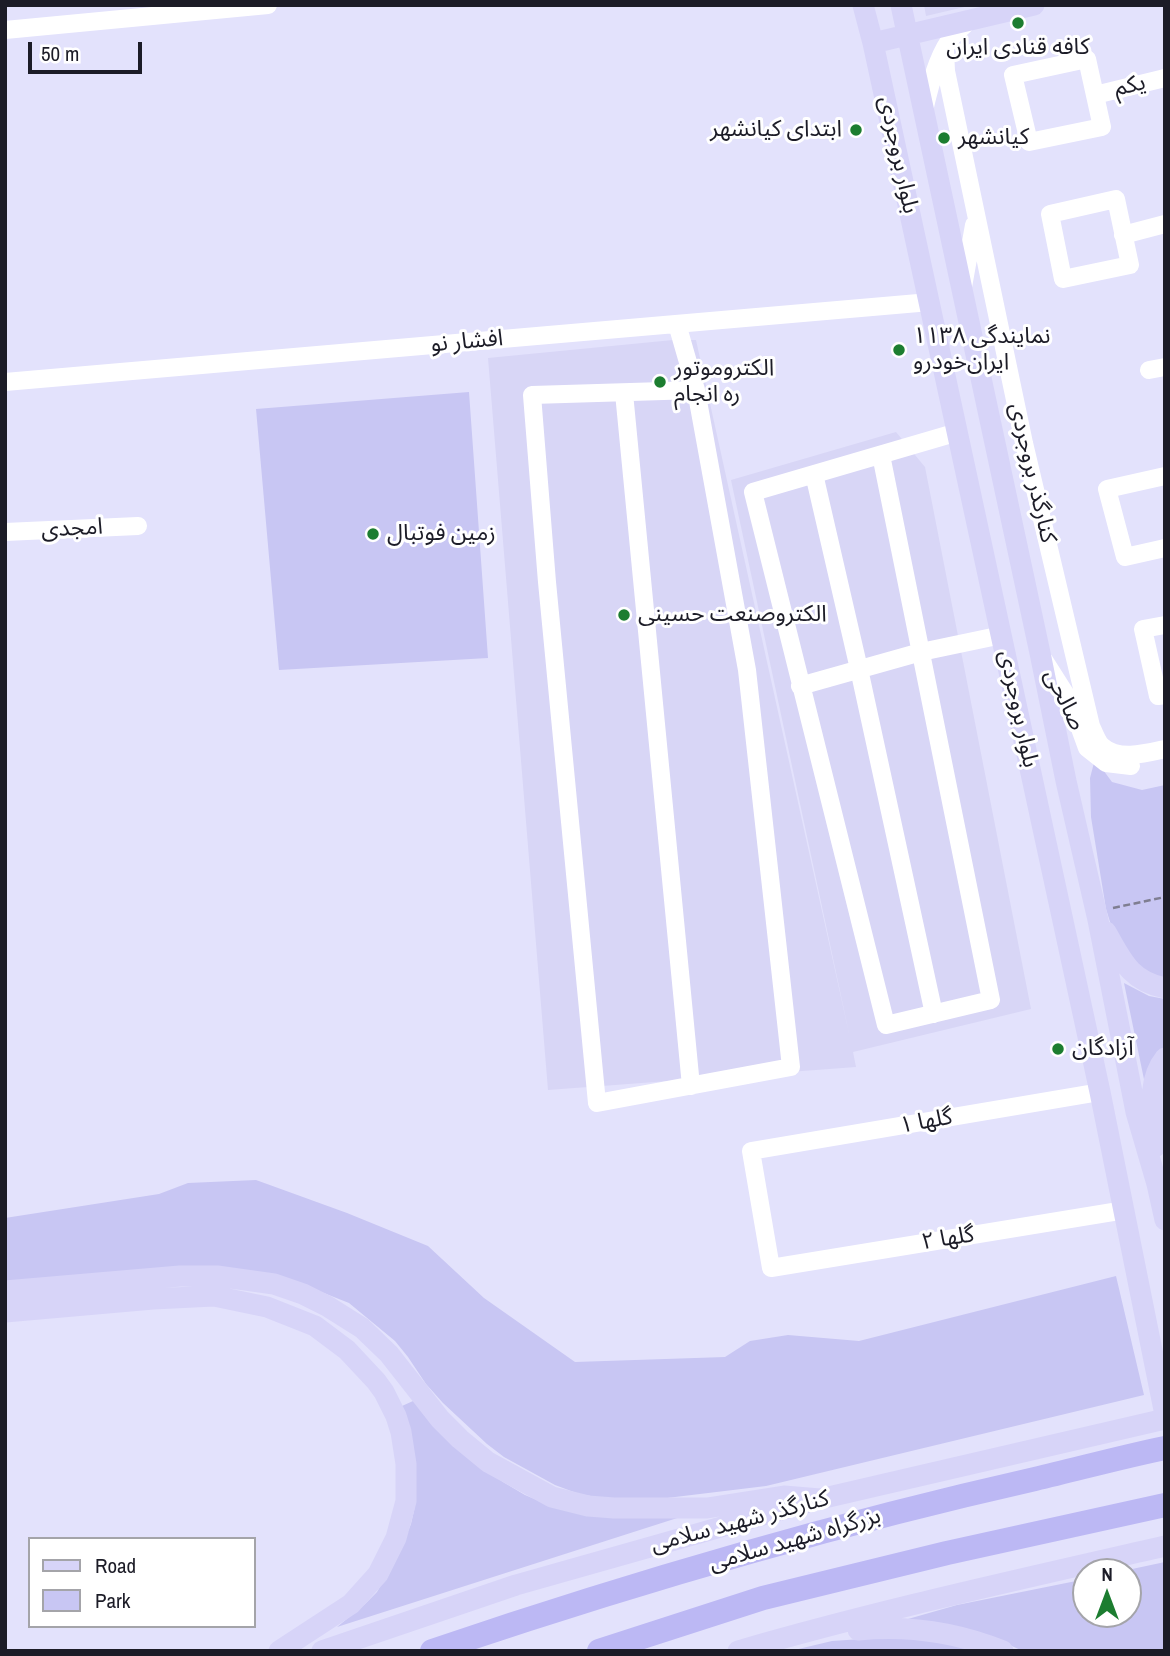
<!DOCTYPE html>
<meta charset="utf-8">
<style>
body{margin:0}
#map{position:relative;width:1170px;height:1656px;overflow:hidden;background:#e3e2fc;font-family:"Archivo Narrow",sans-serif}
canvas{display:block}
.frame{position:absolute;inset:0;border:7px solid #1c1c27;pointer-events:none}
.legend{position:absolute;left:28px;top:1537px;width:228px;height:91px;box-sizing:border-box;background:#fff;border:2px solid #a4a4a9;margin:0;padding:9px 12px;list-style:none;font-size:21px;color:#1c1c27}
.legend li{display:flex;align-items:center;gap:14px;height:35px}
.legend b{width:35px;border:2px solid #a4a4a9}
.north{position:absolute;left:1072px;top:1558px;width:70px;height:70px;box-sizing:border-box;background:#fff;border:2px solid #a4a4a9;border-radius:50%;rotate:0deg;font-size:19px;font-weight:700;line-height:28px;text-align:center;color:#1c1c27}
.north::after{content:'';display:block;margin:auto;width:24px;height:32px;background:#1c7d30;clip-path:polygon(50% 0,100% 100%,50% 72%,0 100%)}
.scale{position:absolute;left:28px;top:42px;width:114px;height:32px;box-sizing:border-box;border:4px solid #1c1c27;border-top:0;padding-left:9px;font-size:21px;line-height:24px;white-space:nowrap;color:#1c1c27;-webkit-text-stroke:5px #fff;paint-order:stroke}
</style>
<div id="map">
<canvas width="1170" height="1656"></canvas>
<div class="frame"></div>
<ul class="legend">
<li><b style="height:9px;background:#d7d4f8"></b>Road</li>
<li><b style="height:19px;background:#c8c6f3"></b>Park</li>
</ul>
<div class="north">N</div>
<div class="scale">50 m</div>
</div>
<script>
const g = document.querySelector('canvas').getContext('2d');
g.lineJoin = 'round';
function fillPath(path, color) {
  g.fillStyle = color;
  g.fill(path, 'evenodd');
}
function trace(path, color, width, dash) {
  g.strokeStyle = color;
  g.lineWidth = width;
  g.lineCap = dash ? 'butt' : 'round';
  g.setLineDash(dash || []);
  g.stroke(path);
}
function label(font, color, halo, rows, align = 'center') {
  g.font = font + ' "Archivo Narrow","Noto Sans Arabic",sans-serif';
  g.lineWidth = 6;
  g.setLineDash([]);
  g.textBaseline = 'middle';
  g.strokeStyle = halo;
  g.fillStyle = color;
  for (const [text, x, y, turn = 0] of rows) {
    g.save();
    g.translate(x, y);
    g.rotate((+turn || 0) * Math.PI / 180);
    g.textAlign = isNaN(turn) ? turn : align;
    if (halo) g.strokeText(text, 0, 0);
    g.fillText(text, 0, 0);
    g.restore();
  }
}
const built = new Path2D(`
 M924,5H973L926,16Z
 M673,340H696L850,1038L731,480L896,432L925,467L1031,1009L853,1052L856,1067L548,1090L488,358Z`);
const green = new Path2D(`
 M469,392L488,658L279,670L256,409Z
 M1095,759L1112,782L1142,790L1165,785V981L1140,971L1117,944L1106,909L1091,817L1090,778Z
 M1124,983L1149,996L1165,999V1046L1153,1059L1146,1089Z
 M256,1180L347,1213L428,1246L484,1298L575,1362L725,1357L750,1341L788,1335L859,1341L1116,1276L1144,1395L766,1486L642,1501L609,1499L579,1494L555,1485L504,1457L487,1444L443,1403L426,1384L408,1357L395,1341L349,1303L291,1280L5,1284V1218L159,1194L188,1183Z
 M413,1401L503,1482L525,1495L547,1504L696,1512L337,1627L364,1605L377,1592L400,1551L411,1524L415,1506L402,1406Z
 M1165,1562V1651H1023L989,1636L901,1621L957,1605L1086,1579V1614H1128V1572H1118Z
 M906,1636L987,1651H790L832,1641Z`);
const path = new Path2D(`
 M1113,908L1165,897`);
const minor = new Path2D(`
 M5,30L268,5
 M945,50L946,71L1024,443L1091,726C1094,732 1097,742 1102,746C1118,761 1147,753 1165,749
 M1087,59L1102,127L1029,142L1013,75Z
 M1095,95L1165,78
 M924,111C929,88 938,53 953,36C958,30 965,25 970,20
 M1116,199L1130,265L1063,279L1050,214Z
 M1123,235L1165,224
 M963,287L974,225
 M677,324L696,390L747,670L791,1067L597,1103L547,582L532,395L696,390
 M1149,370L1165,367
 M5,382L930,302
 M624,393L691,1086
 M881,455L991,1000L886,1025L753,492L958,432
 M814,474L859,669L934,1014
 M1165,476L1107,489L1125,557L1165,548
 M5,532L138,526
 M1165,625L1143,629L1158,696L1165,695
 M1044,660L1070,701L1087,748L1106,763L1131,766
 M800,686L921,652L1002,635
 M1100,1092L751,1151L771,1268L1125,1210`);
const major = new Path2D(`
 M863,5L873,43L1100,1092L1165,1415
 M901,5L1040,653L1066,781L1098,920L1136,1112L1157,1184L1165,1220
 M873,43L1034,5
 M1106,932C1122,960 1130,981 1165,988
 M1155,1147C1154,1118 1145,1083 1165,1058
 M5,1291L180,1276H217L274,1284L303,1294L327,1306L362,1328L389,1354L440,1419L460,1439L488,1462L552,1497L588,1506L614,1508H707L784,1496L820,1499
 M5,1312L153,1299L214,1296L267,1307L315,1326L347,1350L376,1381L384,1392L396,1416L401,1432L406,1464V1501L396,1538L378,1574L351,1604L279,1651
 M858,1630C908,1625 956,1632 1003,1651
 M322,1651L516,1585L820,1499L1165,1419
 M738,1651C879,1610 1022,1579 1165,1546`);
const highway = new Path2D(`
 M432,1651C630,1584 831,1525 1035,1479C1078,1469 1121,1457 1165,1448
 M599,1651L763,1598L947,1553L1165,1505`);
const markers = [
 [1018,23,7,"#1c7d30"],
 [856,130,7,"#1c7d30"],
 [944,138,7,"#1c7d30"],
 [899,350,7,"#1c7d30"],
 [660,382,7,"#1c7d30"],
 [373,534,7,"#1c7d30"],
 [624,615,7,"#1c7d30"],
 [1058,1049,7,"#1c7d30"]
];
const poiNames = [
 ["کافه قنادی ایران",1018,48,"center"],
 ["ابتدای کیانشهر",842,130,"right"],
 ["کیانشهر",958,138],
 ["نمایندگی ۱۱۳۸",913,337],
 ["ایران‌خودرو",913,363],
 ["الکتروموتور",674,369],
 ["ره انجام",674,395],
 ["زمین فوتبال",387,534],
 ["الکتروصنعت حسینی",638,615],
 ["آزادگان",1072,1049]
];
const streetNames = [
 ["یکم",1130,86,-13],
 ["بلوار بروجردی",898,155,78],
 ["افشار نو",467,342,-5],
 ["کنارگذر بروجردی",1032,473,77],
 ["امجدی",72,529,-3],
 ["صالحی",1064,700,64],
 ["بلوار بروجردی",1018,709,78],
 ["گلها ۱",926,1122,-10],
 ["گلها ۲",948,1239,-9],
 ["کنارگذر شهید سلامی",740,1522,-15],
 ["بزرگراه شهید سلامی",795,1540,-16]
];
fillPath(built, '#d8d6f6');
fillPath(green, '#c8c6f3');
trace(path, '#7f7e91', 2.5, [7, 3.5]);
trace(minor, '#fff', 18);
trace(major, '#d7d4f8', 21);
trace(highway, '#bcb8f4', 24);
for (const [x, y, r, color] of markers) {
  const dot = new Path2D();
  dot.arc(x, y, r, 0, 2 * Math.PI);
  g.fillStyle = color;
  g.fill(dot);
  trace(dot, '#fff', 2.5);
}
label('23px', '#1c1c27', '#fff', poiNames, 'left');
label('23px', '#1c1c27', '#fff', streetNames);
</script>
